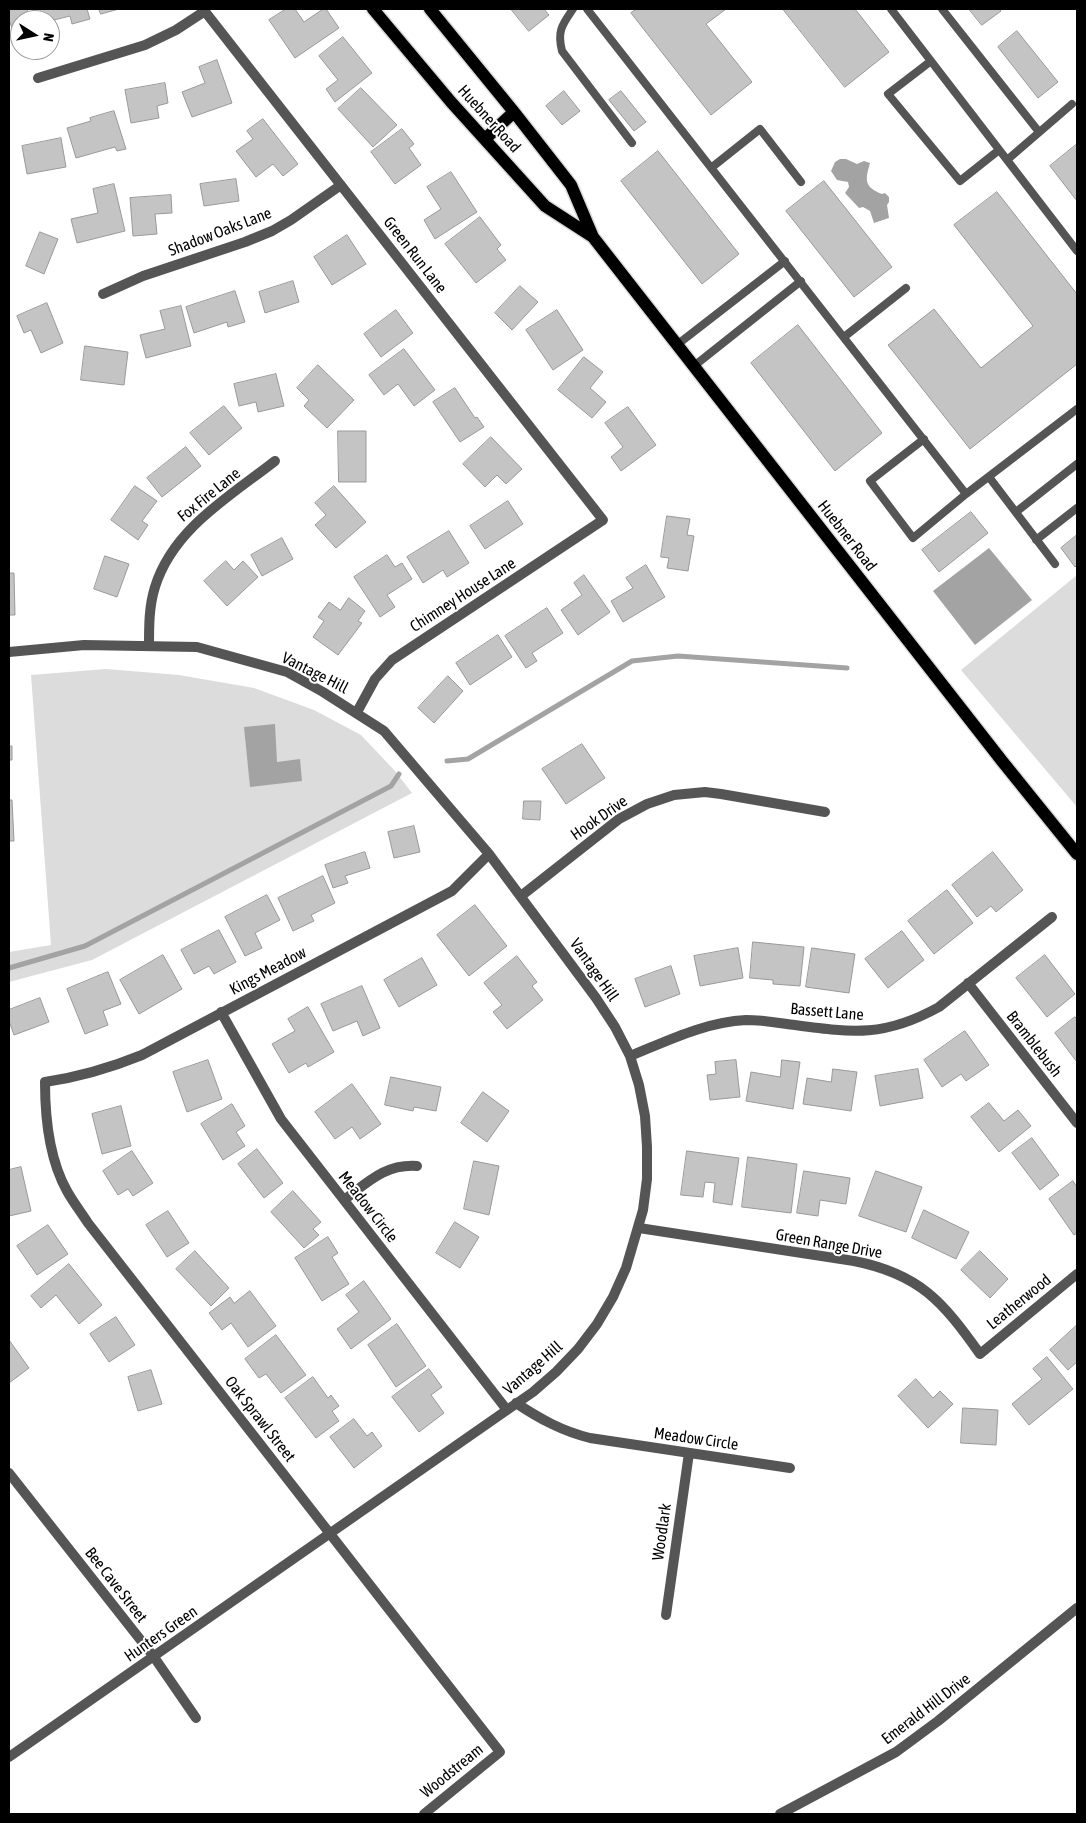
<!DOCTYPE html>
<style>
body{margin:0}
#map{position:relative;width:1086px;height:1823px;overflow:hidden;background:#fff;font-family:"Asap Condensed",sans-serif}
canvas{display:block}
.frame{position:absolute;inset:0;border:10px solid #000;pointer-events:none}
.north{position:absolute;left:10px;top:10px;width:50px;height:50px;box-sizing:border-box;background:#fff;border:1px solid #999;border-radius:50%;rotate:100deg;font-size:14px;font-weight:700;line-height:20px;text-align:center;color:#000}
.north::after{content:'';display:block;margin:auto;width:18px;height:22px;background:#000;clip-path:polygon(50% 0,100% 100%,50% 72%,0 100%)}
</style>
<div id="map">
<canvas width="1086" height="1823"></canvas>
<div class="frame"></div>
<div class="north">N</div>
</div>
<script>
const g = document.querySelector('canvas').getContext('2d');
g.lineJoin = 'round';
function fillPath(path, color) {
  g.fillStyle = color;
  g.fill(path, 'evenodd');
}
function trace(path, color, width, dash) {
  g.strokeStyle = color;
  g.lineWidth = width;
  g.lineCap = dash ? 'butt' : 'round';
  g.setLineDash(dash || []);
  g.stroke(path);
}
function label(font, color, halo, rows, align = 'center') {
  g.font = font + ' "Asap Condensed",sans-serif';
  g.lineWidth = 4;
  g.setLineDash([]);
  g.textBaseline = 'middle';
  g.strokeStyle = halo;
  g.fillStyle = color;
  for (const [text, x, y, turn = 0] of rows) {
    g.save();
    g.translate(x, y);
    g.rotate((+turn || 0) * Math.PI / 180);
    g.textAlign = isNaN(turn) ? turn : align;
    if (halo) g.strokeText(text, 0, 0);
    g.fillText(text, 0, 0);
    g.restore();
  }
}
const green = new Path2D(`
 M1077,575V807L961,670Z
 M106,669L179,675L254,688L314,710L361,735L395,771L412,793L92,960L9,982V952L51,945L31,675Z`);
const water = new Path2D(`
 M840,159H846L857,164L864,161L870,163C865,180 864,187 882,194L885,193L889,197V202L887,205L889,218L874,223L870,211L863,207L859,208L845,193L849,187L848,182L837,180L831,171L835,162Z
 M989,548L1032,600L975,645L933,591Z
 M275,724L277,762L300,759L302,781L250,787L244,727Z`);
const stream = new Path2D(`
 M447,761L468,759L632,661L678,656L847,668
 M9,968L85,946L391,786L399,774`);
const building = new Path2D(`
 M9,9H27L31,20H20V25L12,28L9,20Z
 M38,9H87L90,19L72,24L70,16L50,21L41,20Z
 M99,9H119L101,14Z
 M286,9H295L304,22L323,9H326L339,28L295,58L269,20Z
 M511,9H544L549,15L529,31Z
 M637,9H726L706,24L752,82L711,115L631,13Z
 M783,9H855L889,52L845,87Z
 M969,9H999L1001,11L982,25Z
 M1017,31L1058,82L1038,98L998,47Z
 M343,37L372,73L335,102L326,89L338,80L319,56Z
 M217,60L232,103L192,117L182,92L205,83L199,67Z
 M165,83L168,103L157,106L159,118L131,123L125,90Z
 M361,88L397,125L373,147L338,109Z
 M564,91L580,111L562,125L546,106Z
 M621,91L646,122L634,131L609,100Z
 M114,111L126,149L117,151L115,147L76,158L67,128L91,121L90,118Z
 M263,119L298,164L283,176L273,164L256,177L236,151L253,139L247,131Z
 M402,129L414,144L409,148L421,165L395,184L371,152Z
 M61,138L66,167L27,174L22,146Z
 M1077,144V201L1050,166Z
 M658,151L739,254L702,284L621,181Z
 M451,172L477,212L435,239L424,220L441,209L427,187Z
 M236,179L239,201L204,206L200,184Z
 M824,181L892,267L854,297L786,211Z
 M114,184L125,231L77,243L71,219L98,213L93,189Z
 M997,192L1077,294V364L970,449L888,345L934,309L981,368L1033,326L954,225Z
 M171,195L172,213L155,214L157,234L133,236L130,198Z
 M480,217L501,245L497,249L506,260L476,283L445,244Z
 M40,232L58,239L44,274L26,266Z
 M347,235L366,264L332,285L314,257Z
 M293,281L299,302L265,313L259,292Z
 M520,286L538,302L512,330L495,313Z
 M235,291L245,322L228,327L227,322L194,333L186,307Z
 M47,303L63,343L41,353L31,330L24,333L17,316Z
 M181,306L191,346L146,358L140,335L165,329L160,311Z
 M396,310L413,333L381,357L364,334Z
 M557,310L583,350L553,370L526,330Z
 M798,325L882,433L835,471L751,363Z
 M85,346L128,352L124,385L81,380Z
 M404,349L435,390L414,406L398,384L384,395L369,375Z
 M584,357L603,372L590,388L606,402L592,418L558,390Z
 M318,365L354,400L327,428L304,406L309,400L297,388Z
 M276,374L284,406L258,412L256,402L239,406L234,384Z
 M455,388L475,418L477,417L484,427L460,442L433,402Z
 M224,406L242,428L209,455L190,433Z
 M628,407L656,445L621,471L611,457L623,447L605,423Z
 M338,431H366V482H339Z
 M491,437L522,469L506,484L497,475L485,487L463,464Z
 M186,447L201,466L162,497L147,478Z
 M135,486L157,501L142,521L148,525L138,540L111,520Z
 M334,486L366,522L336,548L315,525L326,515L315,503Z
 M508,501L523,524L485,549L470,526Z
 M971,512L988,533L939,572L922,550Z
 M667,516L690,519L687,535L694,536L688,571L667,568L669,558L661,557Z
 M449,531L469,563L447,577L443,570L423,583L407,557Z
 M1077,535V565L1075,567L1061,548Z
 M282,538L293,559L262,576L251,555Z
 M387,555L395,567L402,563L412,579L387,595L395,607L380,617L354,577Z
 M105,556L129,564L117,597L94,589Z
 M226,561L234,570L243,561L258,577L227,606L204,581Z
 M646,565L665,597L623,622L611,601L633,588L626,578Z
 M9,573H14L15,615H9Z
 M584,575L610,612L578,635L561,610L582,595L574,583Z
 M349,598L365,611L358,621L362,623L338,655L313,637L324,621L318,617L329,602L340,610Z
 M547,608L563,633L532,653L537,661L526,668L505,636Z
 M498,635L512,657L470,685L456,663Z
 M448,676L463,691L434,723L418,708Z
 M582,744L605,778L566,804L542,769Z
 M9,746H12V760H9Z
 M9,800H12L14,841H9Z
 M524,801H541L540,820L523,819Z
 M414,826L420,852L394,858L388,832Z
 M365,852L370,868L345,876L348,883L333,888L325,865Z
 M993,852L1023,890L996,912L991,906L977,917L952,885Z
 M323,876L335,903L311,915L314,921L293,931L278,898Z
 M947,890L973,923L934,954L908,921Z
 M267,895L280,920L255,933L262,948L245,956L225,917Z
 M475,905L507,946L469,976L437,935Z
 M219,930L236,962L214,974L209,966L194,974L181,950Z
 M902,931L924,960L888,988L865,959Z
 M753,942L804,947L800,986L773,984V980L750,978Z
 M738,948L743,978L700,986L694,956Z
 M812,948L855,954L849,993L806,987Z
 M163,955L182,989L139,1014L120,980Z
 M1045,955L1075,994L1047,1017L1016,978Z
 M517,956L537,982L532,986L543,1000L507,1029L493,1012L502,1005L484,983Z
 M422,958L437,985L399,1007L384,980Z
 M671,966L680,994L645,1007L635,979Z
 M108,972L121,1004L103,1011L108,1025L85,1034L67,989Z
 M362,986L380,1028L363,1036L357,1021L333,1031L321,1004Z
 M40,998L49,1022L14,1035L9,1021V1010Z
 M308,1007L334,1052L308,1067L306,1063L289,1073L272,1044L295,1031L288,1019Z
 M1075,1017L1077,1020V1062L1055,1033Z
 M965,1031L989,1065L966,1081L961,1074L942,1087L924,1060Z
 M208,1060L222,1099L187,1112L173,1072Z
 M736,1060L740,1097L710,1100L707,1075L716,1074L715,1062Z
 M782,1060L800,1062L793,1109L746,1101L751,1072L780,1077Z
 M833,1069L857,1072L851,1111L803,1104L807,1078L831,1082Z
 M918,1069L923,1098L880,1106L875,1076Z
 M391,1077L441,1087L436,1111L414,1107L413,1111L385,1105Z
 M352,1084L381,1124L360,1139L352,1127L335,1139L315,1112Z
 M483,1092L509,1111L487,1142L461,1123Z
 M989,1103L1004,1121L1018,1110L1031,1126L999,1152L971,1117Z
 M232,1104L245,1126L236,1132L245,1146L223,1160L201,1124Z
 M121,1106L131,1146L102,1154L92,1114Z
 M1032,1138L1059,1175L1040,1190L1012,1153Z
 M257,1149L283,1183L264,1198L238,1164Z
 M132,1151L153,1183L133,1196L128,1189L118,1195L103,1171Z
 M687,1151L739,1158L732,1205L713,1202L715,1183L705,1182L703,1197L681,1195Z
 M748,1157L797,1164L791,1213L742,1207Z
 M474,1161L499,1166L489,1215L464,1209Z
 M21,1167L31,1211L9,1216V1170Z
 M804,1171L850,1178L846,1204L820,1200L818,1216L797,1213Z
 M876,1171L922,1187L906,1232L859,1216Z
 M1073,1181L1077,1187V1233L1074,1235L1049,1199Z
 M293,1191L321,1222L313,1229L319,1235L304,1248L271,1212Z
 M924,1210L969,1232L956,1259L912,1238Z
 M168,1211L189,1243L167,1257L146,1225Z
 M455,1222L479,1237L460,1268L436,1253Z
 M48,1225L68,1254L37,1275L17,1246Z
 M328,1237L338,1253L332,1257L349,1284L322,1301L295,1258Z
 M195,1251L229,1288L211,1306L176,1269Z
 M980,1251L1008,1279L990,1298L961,1270Z
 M69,1264L102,1305L79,1324L56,1295L41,1308L31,1296Z
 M364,1281L391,1319L351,1349L337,1329L359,1312L346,1295Z
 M250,1291L276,1326L248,1347L231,1323L222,1330L209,1313L230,1297L234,1303Z
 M116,1317L135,1345L109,1362L90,1334Z
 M397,1324L426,1366L396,1387L368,1345Z
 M1077,1325V1362L1068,1370L1050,1350Z
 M276,1335L306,1375L281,1393L266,1374L259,1378L245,1359Z
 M9,1340L29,1368L9,1383Z
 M1047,1357L1073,1389L1029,1425L1012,1404L1042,1379L1033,1369Z
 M429,1369L442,1387L431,1395L444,1413L419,1432L392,1397Z
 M151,1370L162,1404L138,1411L128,1377Z
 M313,1377L328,1398L331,1395L339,1406L332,1411L339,1421L316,1438L285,1398Z
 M916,1379L933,1398L940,1391L953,1404L928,1428L898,1396Z
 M963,1408L998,1410L996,1445L961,1443Z
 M354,1419L367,1436L372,1432L382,1446L354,1468L330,1437Z`);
const lane = new Path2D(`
 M573,9C562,25 557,31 562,51L632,143
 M587,9L966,494L1077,409
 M891,9L1077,251
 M942,9L1039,132
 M931,61L888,94L960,181L999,150
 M1007,160L1072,104
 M711,168L760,129L801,182
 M844,337L906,288
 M678,344L785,261
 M694,366L801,281
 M924,439L870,481L913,538L966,494
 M989,477L1055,564
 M1016,512L1077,464
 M1036,540L1077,508`);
const street = new Path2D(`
 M203,9L603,520L392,660L375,679L357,712
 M38,78L145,45L176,30L205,11
 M103,294L143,276L245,242L272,231L291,220L341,185
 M149,645C149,626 149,606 155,587C173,529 229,497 275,461
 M9,652L84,645L197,647L287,672L323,692L384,731L489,854L596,998L615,1027L630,1056L639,1085L645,1116L647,1147V1179L643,1210L626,1268L613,1297L597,1324L578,1349L556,1372L533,1392L507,1410L9,1757
 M521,896L619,819L647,804L674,795L705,792L721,794L825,812
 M968,983L1077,1123
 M221,1012L281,1119L507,1410
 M630,1056C667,1041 705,1022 746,1020C763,1020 779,1023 795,1025C854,1033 885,1037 939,1007L1052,917
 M344,1200C368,1182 385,1164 417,1166
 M639,1228L854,1261C920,1274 943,1302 980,1354L1077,1274
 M516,1403C540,1419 562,1431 590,1438L790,1468
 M9,1473L154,1657L196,1718
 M666,1615L689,1453
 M424,1814L500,1752L88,1223C81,1212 73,1202 67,1191C49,1159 45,1118 45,1082C79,1077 110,1068 142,1055L452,891L489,854
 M780,1814L896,1752L938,1721L1077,1608`);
const primary = new Path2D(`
 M373,9L451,102L545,206L593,237
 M430,9L514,112L571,185L593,237L1002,761L1077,854
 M485,139L514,112`);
const streetNames = [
 ["Huebner Road",489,119,48],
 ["Shadow Oaks Lane",220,232,-21],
 ["Green Run Lane",415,255,52],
 ["Fox Fire Lane",209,495,-39],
 ["Huebner Road",847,536,52],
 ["Chimney House Lane",463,595,-33],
 ["Vantage Hill",315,673,27],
 ["Hook Drive",599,818,-35],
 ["Vantage Hill",594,970,55],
 ["Kings Meadow",268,971,-28],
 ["Bassett Lane",827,1012,5],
 ["Bramblebush",1034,1044,52],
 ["Meadow Circle",368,1207,52],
 ["Green Range Drive",829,1244,10],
 ["Leatherwood",1019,1302,-39],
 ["Vantage Hill",533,1368,-41],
 ["Oak Sprawl Street",260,1419,52],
 ["Meadow Circle",696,1439,8],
 ["Woodlark",662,1532,-82],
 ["Bee Cave Street",116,1585,52],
 ["Hunters Green",161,1634,-35],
 ["Emerald Hill Drive",926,1709,-37],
 ["Woodstream",452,1771,-39]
];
fillPath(green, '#dcdcdc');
fillPath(water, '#a3a3a3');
trace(stream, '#a3a3a3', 5);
fillPath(building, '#c4c4c4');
trace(building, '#999', 1);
trace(primary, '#dbdbdb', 15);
trace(lane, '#555', 8);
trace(street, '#555', 10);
trace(primary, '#000', 12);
label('16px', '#000', '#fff', streetNames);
</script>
